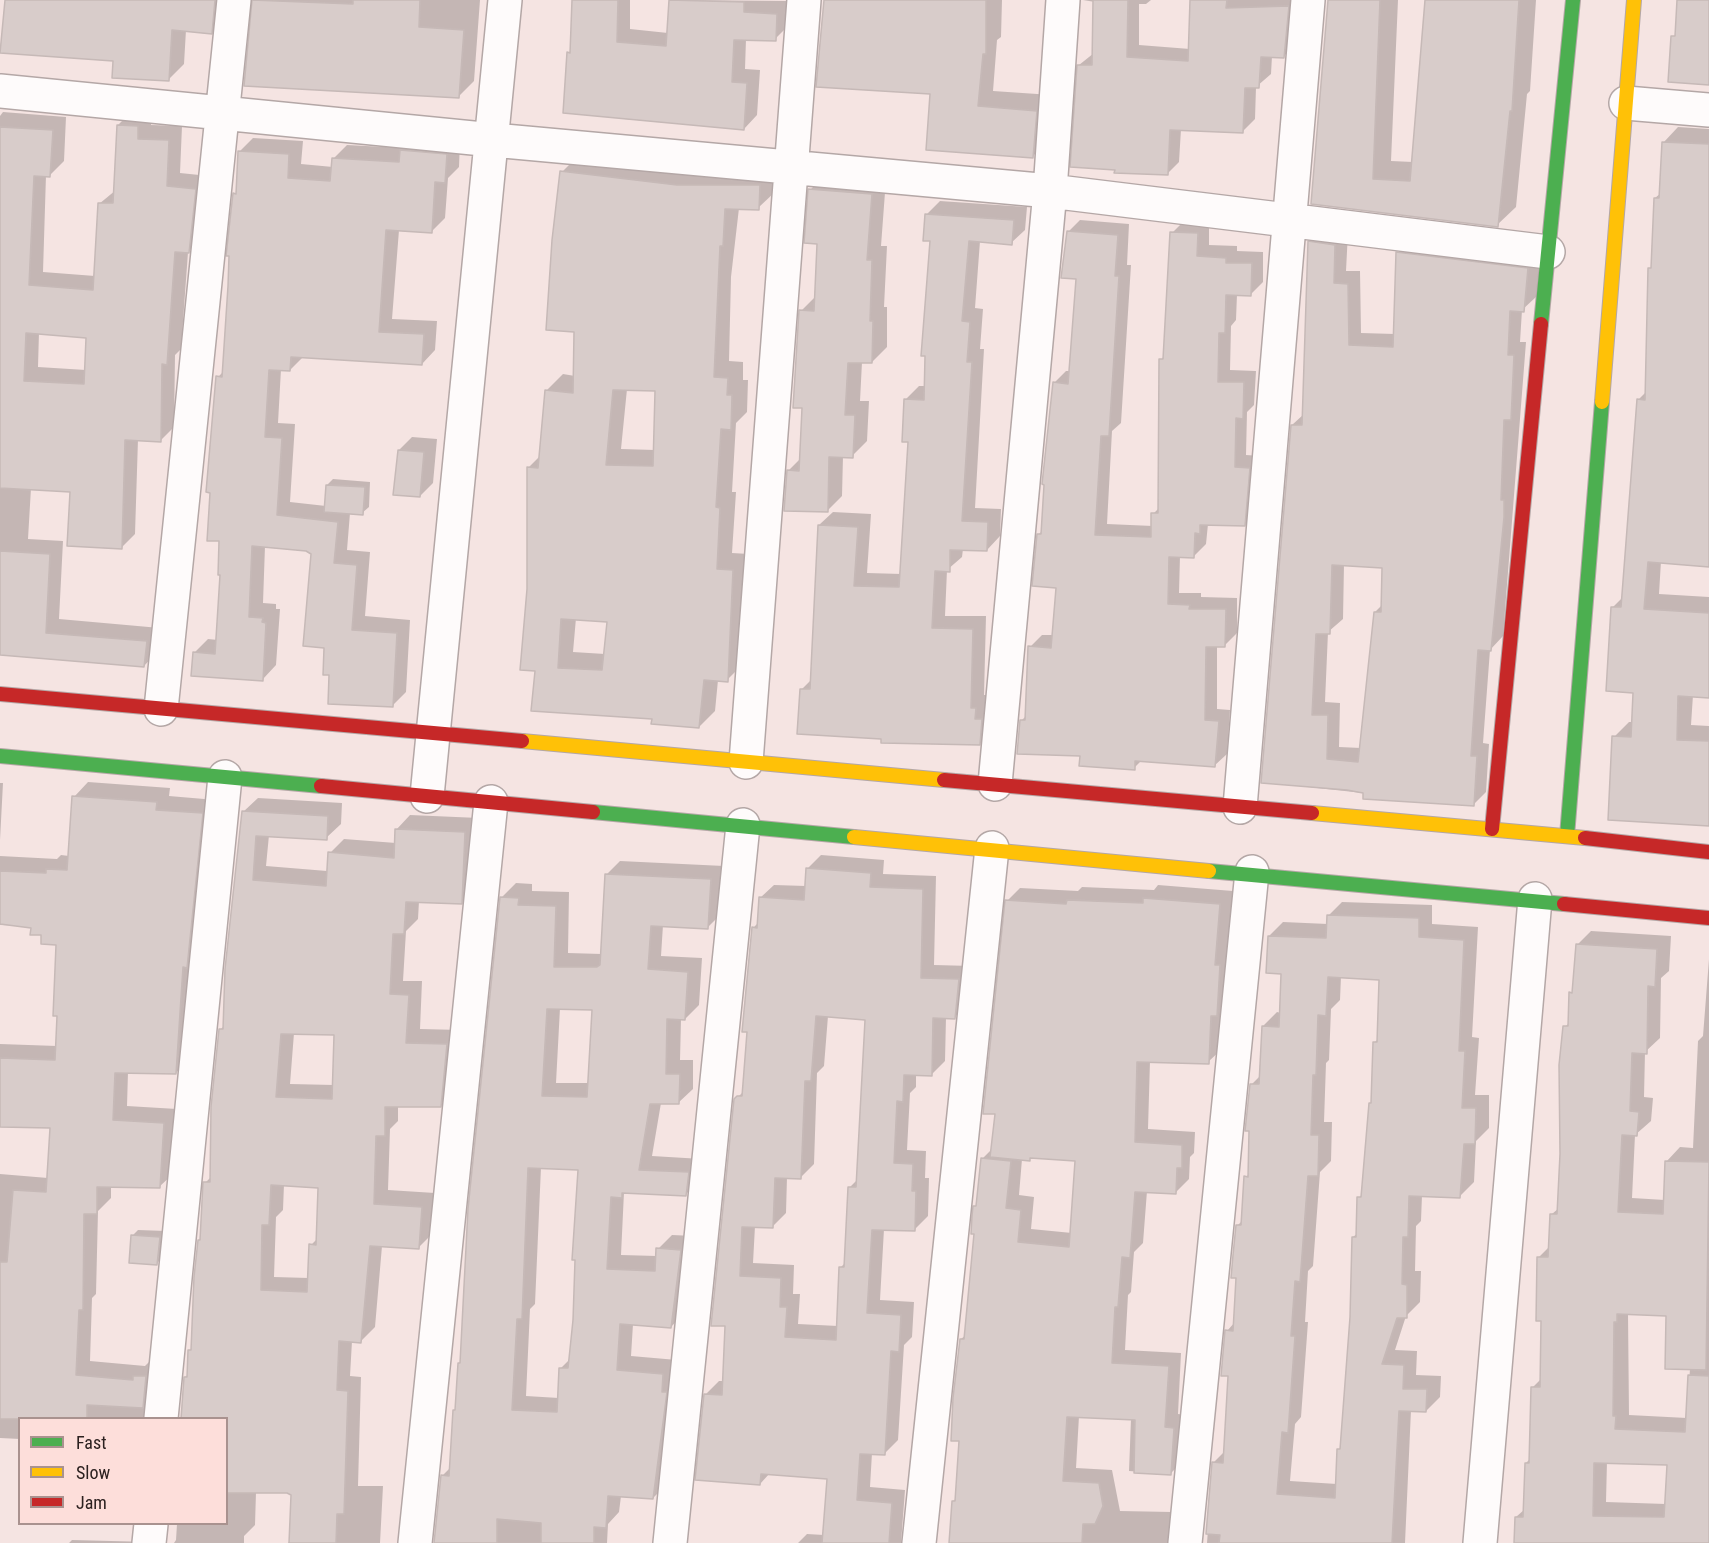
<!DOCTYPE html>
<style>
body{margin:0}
#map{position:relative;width:1709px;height:1543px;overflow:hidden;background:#f5e4e2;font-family:"Roboto Condensed",sans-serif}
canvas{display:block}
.legend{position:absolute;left:18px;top:1417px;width:210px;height:108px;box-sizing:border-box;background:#fddeda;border:2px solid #a9928f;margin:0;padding:8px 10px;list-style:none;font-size:18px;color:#2b201f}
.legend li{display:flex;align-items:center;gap:12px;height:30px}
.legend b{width:30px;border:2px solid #a9928f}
</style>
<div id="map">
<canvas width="1709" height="1543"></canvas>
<ul class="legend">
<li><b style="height:8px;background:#4caf50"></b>Fast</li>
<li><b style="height:8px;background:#ffc107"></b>Slow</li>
<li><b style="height:8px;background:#c62828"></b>Jam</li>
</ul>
</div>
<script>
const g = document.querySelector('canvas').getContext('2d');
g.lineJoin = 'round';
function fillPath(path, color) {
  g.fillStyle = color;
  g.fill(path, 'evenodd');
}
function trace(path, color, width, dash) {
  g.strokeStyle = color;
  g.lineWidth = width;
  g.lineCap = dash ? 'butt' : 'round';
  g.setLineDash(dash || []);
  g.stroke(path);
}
const shadow = new Path2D(`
 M5,0H229L226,17L211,32L186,30L184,64L169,79L115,60Z
 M254,0H480L474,81L459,96Z
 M573,0H630V29L668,33L671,0L789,1L788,26L775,39H746L745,69L760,70L757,115L744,129L624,119V115L568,53L572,50Z
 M825,0H1002L1001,37L997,40L993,91L1052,95L1049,140L1033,156L932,92Z
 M1083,0H1151L1146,4H1139V45L1190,49L1193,0H1300L1296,44L1284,56H1272L1271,74L1256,87L1255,119L1243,131L1181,129L1179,162L1167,174L1079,65L1094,53L1095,2Z
 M1329,0H1398L1391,161L1413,162L1425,0H1536L1530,91L1527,94L1516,207L1497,225L1313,203Z
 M132,111L152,112L151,125L182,126L180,173L209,176L203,237L188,252L181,349L175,355L174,427L160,441L138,439L135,534L121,548L72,490L31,488L28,539L63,541L59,619L160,628L158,651L144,666L0,654V116L3,112L66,117L64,161L50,175H46L43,272L95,276L99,204L116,190L118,125ZM39,332L88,336L86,370L38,367Z
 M1678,127L1709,129V565L1661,561L1659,594L1709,597V696L1693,695L1691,725L1709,726V824L1614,737L1629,722H1633L1635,692L1613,607L1623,597L1638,400L1646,392L1650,269L1652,266L1655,198L1661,193L1663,143Z
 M415,137L460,141L459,167L448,178L445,218L431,232L399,230L392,319L437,321L435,350L422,364L303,357L290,370L281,369L278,423L295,424L290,502L326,506L327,485L333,479L370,482L369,507L362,513H350L347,550L370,552L365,616L410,620L406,692L392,706L331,674L312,553L307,550L265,546L263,603L276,604V609H280L276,665L263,679L194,653L208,639L218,640L222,573L218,377L224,371L239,152L253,138L303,141L301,164L333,167V159L347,145L404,148Z
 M578,156L775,170V192L758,208H739L731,277L729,361L743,362V380H748L747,412L736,423L732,492H736L732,553L749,554L743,664L727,680H718L715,711L699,727L653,718L536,670L528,589V468L540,456L546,391L563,374L575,376L576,331L562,172ZM627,389H657L655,450L621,449ZM576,618L608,621L605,654L573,652Z
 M825,175L886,179L881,246H887L884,307H887V347L872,362H862L860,401H869L867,441L852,456H843L842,496L827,511L788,471L801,458L803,407L801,311L816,296L819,242L810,190Z
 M940,201L1027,207L1025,230L1011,243L980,241L975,308L983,309L980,349H984L975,508L1001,509L1000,536L987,550L963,549L962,557L947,570L945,616H986L984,695H988L993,730L979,744L882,737L802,689L812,679L819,525L833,512L871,514L867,573L902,574L910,441L905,400L919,386H926L932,240L926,215Z
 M1080,220L1129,224L1127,265H1131L1121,423L1112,431L1107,524L1153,526V514L1159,508L1161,360L1164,356L1172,233L1184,221H1209V245L1237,246V251L1263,252V282L1251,294H1237L1236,320L1231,326L1230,370L1256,371L1254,405L1247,412L1246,455L1261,456L1256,513L1244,525L1208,524L1206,544L1194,556H1180L1179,593H1201V597L1237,598V633L1225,645H1217V709L1230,710L1227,754L1214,766L1142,760L1134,768L1081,754L1021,721L1027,715L1030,647L1042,635H1054L1057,586L1038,535L1043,530L1054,383L1066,371H1071L1078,278L1068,232Z
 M1322,229L1348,232L1346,271H1360L1361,333L1395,334L1398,253L1411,240L1540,256L1536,297L1522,310L1520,342H1526L1503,636L1490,650L1483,743L1489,744L1486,792L1473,805L1262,782L1292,425L1304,414L1309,242ZM1344,564L1384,567L1382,605L1375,612L1361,748L1339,747L1340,703L1325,702L1328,632L1343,619Z
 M412,437L437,439L433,483L420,496L399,450Z
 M88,782L170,788L169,796L216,800L190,1058L176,1073L128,1072L127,1106L177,1109L174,1173L159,1187L111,1186V1198L98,1211L96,1294L92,1298L90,1361L145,1366L149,1362H160L150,1418H20V1439L0,1438V1174L48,1178L51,1127L0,1125V1044L57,1046L58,944L33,926L0,925V856L57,859L61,855L69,856L74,797Z
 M0,783H3L0,840Z
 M258,798L342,803L341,824L326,838L269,835L266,866L327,871L330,853L344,839L396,843V830L410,815L479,818L475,888L461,902L419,901L418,919L406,931L403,981H422L420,1029L461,1030L455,1091L440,1105H398V1121L390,1129L388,1190L435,1193L432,1234L418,1248L382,1246L375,1327L361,1341H352L350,1376L361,1377L358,1486H383L380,1543H288L291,1540L293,1495L287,1492H256L255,1525L244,1536V1543H174L176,1540L177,1524H226V1418L185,1377L189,1374L190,1350L192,1348L205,1183L212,1176L220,1030L225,1025L243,812ZM294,1033L336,1034L334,1085L290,1084ZM284,1184L320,1186L317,1239L311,1245L309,1278L274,1277L276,1217L283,1210Z
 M821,855L884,860L883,874L936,876L934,965L972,966L968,1004L955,1017H946L945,1061L931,1075L916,1074V1087L910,1093L907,1150L926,1151L925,1178H929L928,1216L914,1230L884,1229L880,1300L914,1302L912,1337L904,1345L898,1440L884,1454L872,1453L870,1487L905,1490L901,1543H798L807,1534L824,1535L828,1477L770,1473L760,1484L705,1395L719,1381H724L738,1097L744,1091L753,928L759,922L760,898L774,885L806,886L808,868ZM828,1016L867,1019L858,1179L849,1188L846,1262L841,1267L838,1326L798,1324L800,1294H793L794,1265L753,1263L755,1226H773L786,1213L787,1177L800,1178L814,1164L817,1073L824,1066Z
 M620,861L724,866L722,913L708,927L663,925L661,956L702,958L699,1005L685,1019H681L680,1060H693V1089L678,1103H661L652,1156L702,1159L700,1180L686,1194L624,1192L621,1255L657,1256L658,1249L672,1235L694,1236L685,1312L671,1327L633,1324L631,1356L677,1360L667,1484L653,1498L621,1496L619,1512L608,1524L607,1543H435L442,1476L451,1467L502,897L516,883L532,884V891L569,892L568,953L602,954L606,875ZM560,1008H593L589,1083H556ZM541,1167L580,1169L571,1358L561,1368L559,1398L526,1396L530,1309L535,1304Z
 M1158,885L1233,891L1222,1049L1208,1062L1150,1061L1148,1129L1195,1132L1194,1153L1190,1157L1189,1179L1176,1192L1147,1191L1143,1243L1134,1252L1131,1292L1128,1295L1125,1350L1181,1353L1178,1414L1187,1415L1184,1460L1170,1474L1129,1471L1131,1419L1079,1416L1076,1468L1112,1470L1120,1511L1172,1512L1170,1543H951L953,1501L957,1498L960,1440L961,1339L966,1335L975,1233V1207L978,1203L982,1159L993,1148L997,1113L1007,901L1020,888L1078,891L1082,887L1154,890ZM1032,1157L1077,1159L1072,1233L1031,1229L1034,1197L1019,1195L1022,1159Z
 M1342,902L1432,905V924L1478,927L1472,1037L1479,1038L1475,1095H1489V1128L1476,1141L1474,1182L1460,1196L1422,1195L1421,1221L1416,1226L1415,1271H1421L1420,1302L1406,1316L1395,1350L1417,1351L1416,1375L1441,1376L1440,1397L1426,1411L1411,1410L1405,1543H1207L1213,1463L1225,1451L1229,1375L1227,1331L1235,1322L1237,1226L1243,1220L1246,1177L1250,1173L1251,1085L1261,1075L1263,1026L1277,1012L1281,1013L1282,972L1269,936L1283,922L1328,924V916ZM1341,976L1381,978L1378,1039L1375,1042L1373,1101L1363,1193L1359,1198L1358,1233L1353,1237L1352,1317L1337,1484L1290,1481L1295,1424L1301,1417L1308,1322H1305L1308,1271L1313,1266L1320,1172L1331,1161L1332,1122H1324L1326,1063L1329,1060L1331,1009L1340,1000Z
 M1591,931L1671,936L1669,971L1661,978L1660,1038L1645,1052L1644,1097L1653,1098L1651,1121L1635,1135L1632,1198L1665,1200L1666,1162L1680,1147L1693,1148L1698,1041L1703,1036L1709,959V1543H1515L1516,1517L1525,1509L1526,1463L1530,1459L1532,1388L1541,1379L1542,1320L1538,1258L1550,1246L1552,1214L1559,1208L1565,1027L1570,1022L1577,945ZM1628,1313L1668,1314L1690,1368L1687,1418L1629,1415ZM1607,1461L1669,1463L1666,1504L1606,1502Z
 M138,1230L166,1231L163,1257L157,1263L132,1236Z
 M72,1540L151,1542L152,1543H69Z`);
const building = new Path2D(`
 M5,0H215L212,34L172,30L169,81L112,78L113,61L0,53Z
 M252,0L353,4V0H420L419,27L464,30L459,98L244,86Z
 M572,0H618L617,42L666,46L669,0L744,2V12L777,14L776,41L734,40L732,82L747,83L744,130L563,113L567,52L570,53Z
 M824,0H986V54H983L978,106L1037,111L1033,158L926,150L930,94L816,87Z
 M1093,0H1128L1127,57L1188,61L1190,0H1227L1226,8L1289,6L1284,58L1261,57L1259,88H1245L1243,133L1170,130L1168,175L1114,173L1115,170L1070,167L1077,65H1092Z
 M1328,0H1380L1373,179L1410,181L1425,0H1519L1512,111H1510L1498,227L1311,204Z
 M1677,0H1709V85L1668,82L1671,36H1675Z
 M117,125L138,126V139L169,140L167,186L196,189L189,253L175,252L167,365L162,364L161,442L125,440L122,549L67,546L70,492L0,488V127L53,130L50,177L34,176L29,285L93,290L98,203H113ZM26,333L86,338L84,384L24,381Z
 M1662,142L1709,144V567L1648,562L1644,609L1709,613V698L1678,696L1677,740L1709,741V826L1608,820L1612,736L1631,737L1633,693L1606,691L1611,607H1621L1637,399L1645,400L1648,268H1651L1654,198H1659Z
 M400,150L447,154L445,183L435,182L432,233L386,230L379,332L424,334L422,365L291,357L290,371L269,370L265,437L282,438L277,515L338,522L334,563L357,565L352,630L397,633L393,707L328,704L329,675H323L324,648L303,646L311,554L306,551L252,546L249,617L263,618L262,622L266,623L263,681L191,676L193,652L215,654L220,575H218L219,541H207L210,493L206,492L216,376L222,377L228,286L229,256H226L233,193L236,194L238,151L289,154L288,178L330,181L332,158L399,162Z
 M560,171L677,185H760L759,210L725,209L723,246H720L714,377L728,378L727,395H732L731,430L721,429L716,507L720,508L717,569L733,570L728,682L704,680L699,728L651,724L652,719L531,711L535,671L520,670L527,589V467L538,468L545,390L573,393L574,332L546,330L552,240ZM613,390L655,391L653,466L606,465ZM561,619L607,622L602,670L558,668Z
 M808,189L872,194L867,260H872L870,321H873L872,363H848L845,415H855L853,458L829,457L828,512L784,511L787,470L799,471L802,408H793L799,310L814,311L817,244L804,243Z
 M925,214L1014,220L1012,245L969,241L962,321L970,322L967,362H972L962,521L988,522L987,551L950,550V572L935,571L932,628L973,629L971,708H976L975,719H982L980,745L881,743V739L797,734L800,689H810L818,525L858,527L854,586L899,587L908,442H902L904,399L924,400L925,356H921L930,241H923Z
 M1067,231L1118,235L1115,276H1119L1109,436H1101L1095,535L1151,537V513H1158L1159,359H1163L1170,232L1198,233L1197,256L1226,258V263H1252L1251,296L1226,295L1225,333H1219L1218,382H1244L1243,419L1236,418L1235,467L1250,468L1245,526L1200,525V534L1195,533L1194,558L1169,557L1168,604L1190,605L1189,609H1226L1225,647H1206L1205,720L1219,721L1215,767L1135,761V770L1079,766L1080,756L1017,754L1020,720H1025L1028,646L1051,648L1056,588L1032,586L1037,534H1041L1044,485L1042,484L1053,382L1068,384L1076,279L1061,278Z
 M1308,241L1335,245L1334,283L1348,284L1349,345L1393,347L1396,252L1528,268L1524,312L1510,311L1508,355H1514L1511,420H1504L1501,500H1504V517L1491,651L1478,650L1471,756H1477L1474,806L1363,799V793L1347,790L1261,783L1291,425H1302ZM1332,565L1382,568L1381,612H1374L1358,762L1327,759L1328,715H1312L1316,634H1330Z
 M398,450L424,452L420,497L393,495Z
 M326,485L365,487L363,515L324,512Z
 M0,551L50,554L46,633L147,641L144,667L0,655Z
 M72,796L157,802L156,810L203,813L187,968L183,967L176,1074L115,1073L113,1120L164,1123L160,1188L97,1187V1214H84L83,1310H79L76,1375L133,1380V1376H146L143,1408L87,1405V1419H0V1262H7L13,1190L46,1192L50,1128L0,1127V1058L55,1060L57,1016H53L56,945L41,944V935H30L31,928L0,924V871L46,873V869L67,870Z
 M242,811L328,816L327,840L256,836L253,880L326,886L328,852L394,858L395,829L465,832L462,904L406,902L404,934H393L390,994L409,995L406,1043L447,1044L441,1107H385V1136H376L374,1204L422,1207L419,1249L370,1246L361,1343L339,1341L337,1390L348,1391L344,1514H337L336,1543H289L291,1495L287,1493H226V1419H181L184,1377H187L188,1350H191L194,1277L198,1240H200L203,1182H210L211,1107L219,1029H223L225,969ZM281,1034L334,1035L332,1099L276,1097ZM271,1185L318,1188L316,1245L309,1244L307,1292L261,1290L262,1225H269Z
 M806,868L871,873L870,887L923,889L921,978L959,979L955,1019L933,1018L932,1076L904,1075L903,1102L897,1101L894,1163L913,1164L912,1191H916L915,1231L872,1230L867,1313L901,1315L899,1352L891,1351L885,1455L860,1454L857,1500L892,1503L889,1543H822L827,1479L761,1474L760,1485L695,1480L704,1394L722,1395L725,1326H711L734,1099L737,1096H742L747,1032H742L752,927L757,928L759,897L804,900ZM816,1016L865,1020L856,1187H848L844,1267H839L836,1340L785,1337L787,1307H780L781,1278L740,1276L742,1227L773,1228L775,1178L801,1179L805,1081H811Z
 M605,874L711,879L708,929L651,926L648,969L688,972L685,1020L667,1019L666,1074H680L679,1104H650L639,1170L689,1172L686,1196L622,1193V1198L611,1197L607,1269L655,1271L656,1248L681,1250L671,1328L620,1324L617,1370L663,1374L662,1392H667L653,1499L608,1496L606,1528L594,1527V1543H541V1523L497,1519V1543H434L441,1475L449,1476L453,1410H455L458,1363H460L468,1209L500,897L519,898L518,905L556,906L554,967H597L600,965ZM547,1009L592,1010L587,1097L542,1096ZM528,1168L578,1170L572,1260H575L573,1320L568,1368H559L557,1412L512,1410L517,1319H522Z
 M1143,898L1220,904L1215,965H1220L1217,1016H1211L1209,1064L1137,1062L1135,1142L1182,1145V1168H1177L1176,1194L1135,1192L1130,1258L1122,1257L1118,1307H1115L1112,1363L1169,1366L1165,1427L1174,1428L1171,1475L1134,1473L1135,1420L1067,1417L1063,1481L1099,1483L1103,1506L1095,1524H1083L1082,1543H949L952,1501H955L959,1441H951L953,1398L960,1339H964L974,1234H971L972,1216L973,1206H976L981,1158L1011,1161L1006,1208L1021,1210L1018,1242L1069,1247L1075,1161L1030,1158V1161L990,1157L995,1114H983L1005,900L1066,904L1067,900L1143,903Z
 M1327,915L1419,918V937L1464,940L1459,1051H1465L1462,1108H1476L1475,1144H1464L1460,1198L1409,1196L1408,1237H1403L1402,1284L1407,1285V1318H1397L1382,1364L1404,1365L1403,1389H1427L1426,1412L1399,1411L1392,1543H1219L1220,1535L1206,1534L1212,1462L1223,1463L1228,1376H1221L1225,1330L1233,1331L1236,1278H1231L1233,1255L1236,1225H1241L1244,1176L1248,1177L1249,1131H1245L1250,1084H1259L1262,1026L1279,1027L1281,974L1266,973L1268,936L1326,938ZM1328,977L1379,980L1377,1042H1373L1371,1103H1369L1361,1197H1357L1356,1237H1352L1350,1317L1340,1449H1337L1335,1498L1277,1494L1282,1432L1288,1433L1295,1336H1291L1295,1281L1300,1282L1308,1176H1318L1319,1135H1311L1313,1075H1316L1318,1015L1326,1016Z
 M1576,944L1657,949L1655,987L1648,986L1647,1054L1632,1053L1630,1111L1639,1112L1637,1136L1622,1135L1618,1212L1663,1214L1665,1161L1709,1162L1706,1370L1665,1369L1666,1316L1617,1314V1322H1614L1613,1416H1616L1615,1429L1685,1432L1688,1375L1709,1376V1543H1514L1515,1517H1523L1525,1463H1529L1531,1387H1540L1541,1321H1536L1537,1257H1548L1550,1214H1557L1560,1154L1559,1065L1563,1026H1568L1569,992L1572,993ZM1594,1463L1667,1465L1664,1517L1593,1516Z
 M131,1235L160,1237L157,1265L129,1263Z`);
const street = new Path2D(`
 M0,91L493,140L1050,191L1548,252
 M1626,103L1709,110
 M161,709L234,0
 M746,762L804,0
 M995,784L1050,191L1063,0
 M427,796L505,0
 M1240,807L1308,0
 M161,1418L225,777
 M149,1543L151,1524
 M415,1543L491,802
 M670,1543L743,825
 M919,1543L992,848
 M1185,1543L1252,872
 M1480,1543L1535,899`);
const fast = new Path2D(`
 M1541,324L1573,0
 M0,756L321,786
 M593,812L854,837
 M1567,836L1602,402
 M1209,871L1564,904`);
const slow = new Path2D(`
 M1602,402L1634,0
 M522,741L944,780
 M1312,813L1585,838
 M854,837L1209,871`);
const jam = new Path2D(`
 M0,694L522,741
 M944,780L1312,813
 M321,786L593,812
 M1492,829L1541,324
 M1585,838L1709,852
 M1564,904L1709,918`);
fillPath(shadow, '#0003');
fillPath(building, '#d8ccca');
trace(building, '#c6b9b7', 1.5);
trace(street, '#b4a7a6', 36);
trace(fast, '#b4a7a6', 16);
trace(slow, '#b4a7a6', 16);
trace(jam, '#b4a7a6', 16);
trace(street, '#fefbfb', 33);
trace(fast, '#4caf50', 14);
trace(slow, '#ffc107', 14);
trace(jam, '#c62828', 14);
</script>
